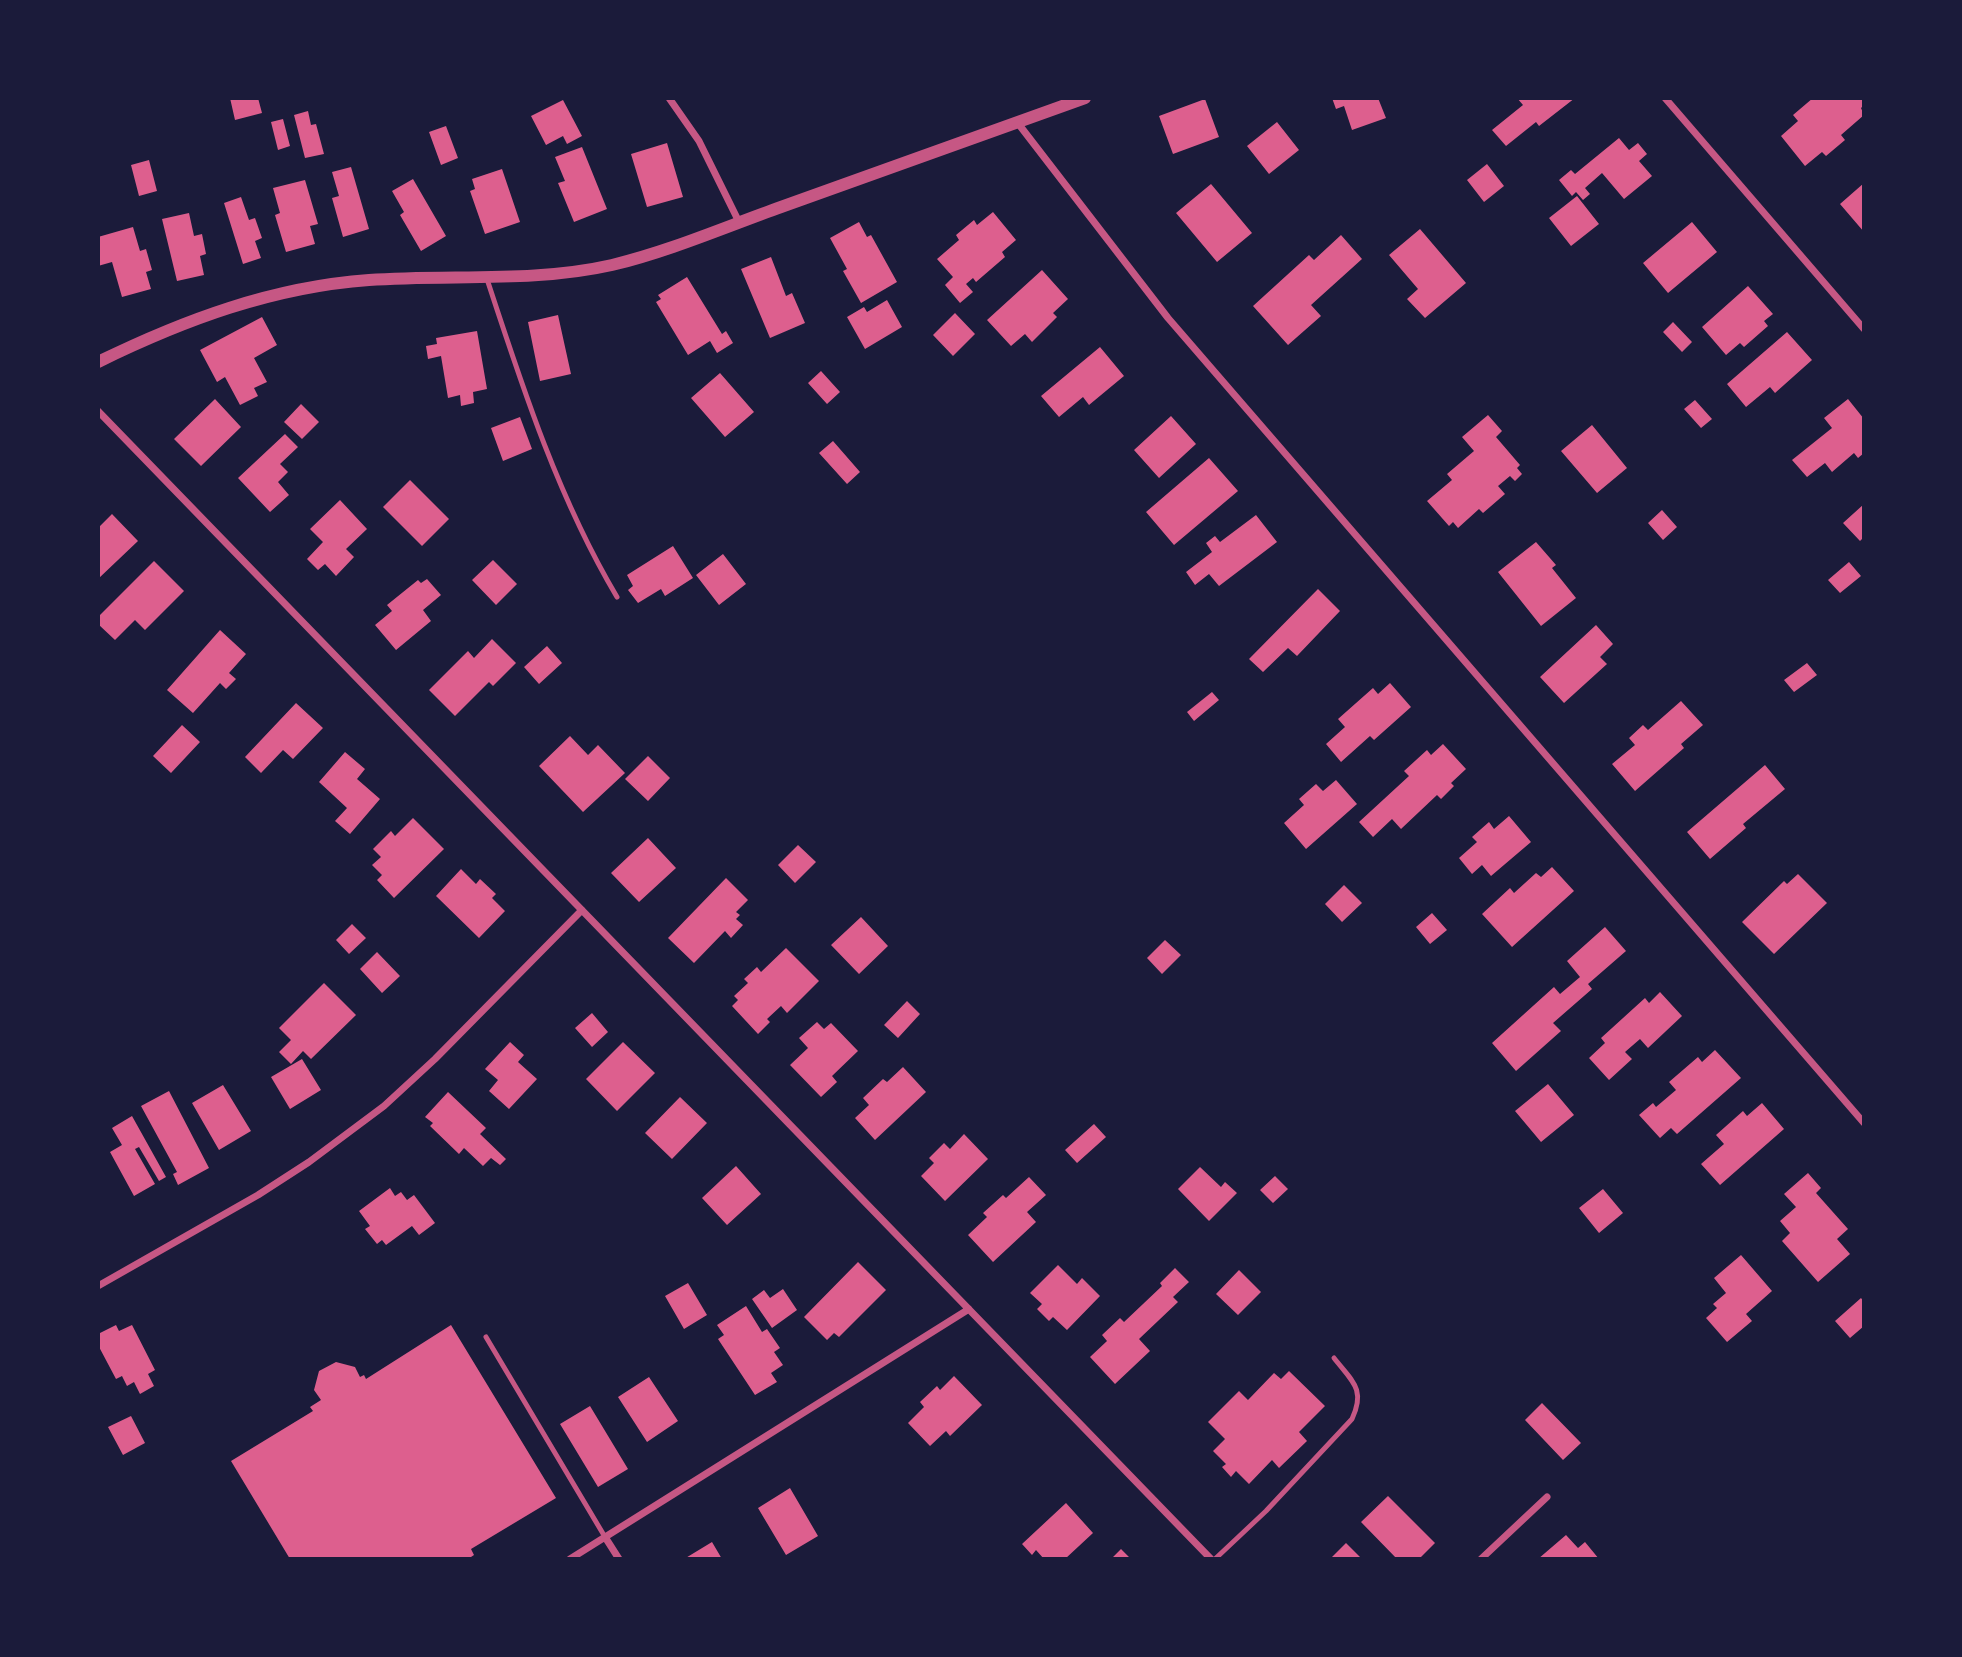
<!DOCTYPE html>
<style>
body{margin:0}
#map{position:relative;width:1962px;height:1657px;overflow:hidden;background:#1b1b3a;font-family:"Alegreya Sans",sans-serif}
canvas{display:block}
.frame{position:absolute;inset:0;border:100px solid #1b1b3a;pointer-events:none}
</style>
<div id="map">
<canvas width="1962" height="1657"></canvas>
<div class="frame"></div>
</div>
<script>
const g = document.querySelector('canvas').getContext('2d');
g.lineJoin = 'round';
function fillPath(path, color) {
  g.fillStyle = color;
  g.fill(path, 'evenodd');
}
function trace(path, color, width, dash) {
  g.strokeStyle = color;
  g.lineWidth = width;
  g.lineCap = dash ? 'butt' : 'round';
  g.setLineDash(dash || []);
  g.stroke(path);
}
const building = new Path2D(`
 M230,98H258L262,113L235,120Z
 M1332,98H1378L1386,118L1352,130L1344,106L1336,109Z
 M1517,98H1575L1539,126L1536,122L1506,146L1492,130L1523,105Z
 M1813,98H1864V105L1861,108L1864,115L1841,135L1845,140L1826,156L1822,152L1805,166L1781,136L1798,121L1793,115Z
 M1205,99L1219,137L1173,154L1159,116Z
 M563,100L582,136L567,144L563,136L546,145L531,116Z
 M308,111L311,125L316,124L324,154L305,158L294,115Z
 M283,119L290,146L278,150L271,122Z
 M1277,122L1299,150L1269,174L1247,146Z
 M446,126L458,158L441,165L429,132Z
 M1619,138L1629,150L1638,143L1647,154L1639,161L1652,176L1624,199L1602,173L1585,188L1590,194L1583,200L1576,192L1572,196L1559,180L1571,170L1575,174Z
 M667,143L683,197L647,207L631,154Z
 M582,147L607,209L574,222L558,183L565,181L555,157Z
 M149,160L157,191L139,196L131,165Z
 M1487,164L1504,186L1484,202L1467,180Z
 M351,167L369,229L343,237L332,198L339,196L332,172Z
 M502,169L520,222L485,234L470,191L475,189L472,179Z
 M413,179L446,236L421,251L400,215L404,212L392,191Z
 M305,180L318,224L310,226L315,244L286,252L275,215L280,213L273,188Z
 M1864,183V232L1840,204Z
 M1211,184L1252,233L1217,262L1176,213Z
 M1577,196L1599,224L1571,246L1549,218Z
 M241,197L249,220L255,218L262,238L255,241L261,258L243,264L224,203Z
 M993,212L1016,240L1002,252L1005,257L976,282L973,278L966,284L973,292L960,303L945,285L953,277L937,259L959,240L956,235L974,220L977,225Z
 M189,213L194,236L202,234L206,254L200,256L204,275L177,281L162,219Z
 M859,222L867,237L871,235L897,282L861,303L843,271L847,269L830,238Z
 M1692,222L1717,252L1668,293L1643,263Z
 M133,227L140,251L146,249L152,270L146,272L151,289L122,297L112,262L98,266V237Z
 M1420,229L1466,283L1425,318L1407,299L1418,289L1389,255Z
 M1341,235L1362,259L1311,305L1321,316L1288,345L1253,306L1309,255L1314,260Z
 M771,257L786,296L792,293L805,323L770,338L741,269Z
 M1042,270L1068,299L1053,313L1057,317L1032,342L1025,334L1011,346L987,320Z
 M687,277L722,334L726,331L733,343L717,353L710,341L688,355L656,302L661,299L658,295Z
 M1748,286L1773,314L1764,321L1768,326L1744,347L1740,343L1726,355L1702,327Z
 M887,300L902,327L865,349L847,317L864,307L867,312Z
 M955,313L975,334L953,356L933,335Z
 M558,315L571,374L540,381L528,322Z
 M262,317L277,345L254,358L267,382L254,388L258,396L240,405L225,377L217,382L200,350Z
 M1673,322L1692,342L1682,352L1663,332Z
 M477,331L487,389L473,392L474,403L461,406L460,395L448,398L441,356L428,359L426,346L437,344L436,338Z
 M1787,332L1812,360L1775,393L1770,387L1746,407L1727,384Z
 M1100,347L1124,376L1089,405L1083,397L1059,417L1041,396Z
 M821,371L840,392L827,404L808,383Z
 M720,373L754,412L725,437L691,398Z
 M215,399L241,427L201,466L174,439Z
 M1848,399L1864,419V453L1858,458L1854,453L1832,472L1825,463L1807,477L1792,460L1832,428L1824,418Z
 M1695,400L1712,419L1701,428L1684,409Z
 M301,404L319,422L302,439L284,422Z
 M1488,415L1502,431L1496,437L1520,465L1517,468L1522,474L1515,481L1510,476L1498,486L1505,494L1483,513L1479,509L1458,528L1453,522L1449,526L1427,501L1452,480L1447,474L1474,451L1462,437Z
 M1171,416L1196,444L1159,478L1134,450Z
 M520,417L532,449L503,461L491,428Z
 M1592,425L1627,468L1597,493L1561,451Z
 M285,434L298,447L280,464L288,472L278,482L289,495L270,512L238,478Z
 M833,441L860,472L847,484L819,453Z
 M1209,458L1238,491L1174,545L1146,512Z
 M410,480L449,519L422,546L383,507Z
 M340,500L367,529L346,549L354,557L336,576L325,564L318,570L307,559L323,542L310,529Z
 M1864,504V537L1860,541L1843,523Z
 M1662,510L1677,527L1663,540L1648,523Z
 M112,514L138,541L98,579V528Z
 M1256,515L1277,542L1219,586L1209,574L1195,585L1186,572L1212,552L1206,543L1215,536L1220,542Z
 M1536,542L1556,565L1552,568L1576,598L1541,626L1498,572Z
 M673,546L693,578L665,596L661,589L638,603L628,590L633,586L627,575Z
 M723,554L746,584L719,605L696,575Z
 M493,560L517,584L496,605L472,580Z
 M154,561L184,591L145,630L135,620L115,640L98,624V617Z
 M1849,562L1861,576L1840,593L1828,580Z
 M427,579L441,595L423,610L431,621L396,650L375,625L392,611L387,605L418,580L421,583Z
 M1318,589L1340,611L1297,656L1288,648L1263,672L1249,659Z
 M1596,625L1613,644L1600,657L1607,664L1564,703L1540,677Z
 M220,630L246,654L229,673L236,679L226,689L220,683L193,713L167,690Z
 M492,639L516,663L493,686L489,682L455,716L429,690L468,651L474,658Z
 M547,646L562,663L539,684L524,667Z
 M1807,663L1817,675L1794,692L1784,680Z
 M1390,683L1411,707L1374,740L1370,736L1341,762L1326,744L1345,727L1338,719L1373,688L1378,694Z
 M1212,692L1219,700L1194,721L1187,712Z
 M1681,701L1703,725L1681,744L1684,748L1635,791L1612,764L1635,745L1629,738L1643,725L1648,730Z
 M296,703L323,728L293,759L283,750L261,773L245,757Z
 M182,725L200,742L171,773L153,756Z
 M570,736L588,755L598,745L625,773L583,812L539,766Z
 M1443,744L1466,769L1451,783L1454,786L1441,799L1437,795L1401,829L1392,819L1373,837L1359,822L1409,776L1404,771L1427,750L1431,755Z
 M345,752L365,769L357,779L380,799L350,834L335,821L347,808L319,782Z
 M648,756L670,778L648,801L625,779Z
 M1765,765L1785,789L1743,824L1746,828L1710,859L1687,832Z
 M1336,780L1357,804L1306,849L1284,823L1304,805L1299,799L1316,784L1323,791Z
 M1509,816L1531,842L1491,876L1482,865L1472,874L1459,858L1477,842L1472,837L1489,822L1494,829Z
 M413,818L444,849L394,898L377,880L382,875L372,865L381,857L373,849L391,831L395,836Z
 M648,838L676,868L639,902L611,873Z
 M798,845L816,862L795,883L778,865Z
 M1552,867L1574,891L1512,947L1482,914L1510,888L1514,893L1536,873L1541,877Z
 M461,869L476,884L480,879L496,894L492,898L505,911L479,938L436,896Z
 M1798,874L1827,903L1774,954L1742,922L1784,881L1787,884Z
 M726,878L748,900L736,912L740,915L736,919L743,925L731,938L725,931L694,963L668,938Z
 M1344,885L1362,903L1342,922L1325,904Z
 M1432,913L1447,930L1430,944L1416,927Z
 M861,917L888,946L859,974L831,945Z
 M352,924L366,938L349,954L336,940Z
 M1605,927L1626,951L1588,984L1592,989L1553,1023L1561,1031L1516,1071L1492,1043L1554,987L1560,994L1580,977L1567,961Z
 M1165,940L1181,955L1162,974L1147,958Z
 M786,948L819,981L787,1013L781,1006L767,1019L770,1022L758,1034L732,1006L738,1000L734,996L748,983L744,979L757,967L761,972Z
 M377,952L400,976L382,993L360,969Z
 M324,983L356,1015L311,1059L303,1051L291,1064L279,1052L291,1040L279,1028Z
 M1660,992L1682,1016L1648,1048L1640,1039L1625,1052L1632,1059L1609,1080L1589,1058L1605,1043L1601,1038L1645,998L1649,1003Z
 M907,1001L920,1014L898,1038L884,1025Z
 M592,1013L608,1032L592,1047L575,1028Z
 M817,1022L824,1029L831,1023L858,1051L832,1076L837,1082L821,1097L790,1065L808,1048L799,1038Z
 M510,1042L524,1055L518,1062L537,1079L509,1109L489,1091L498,1080L485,1069Z
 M623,1042L655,1073L617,1111L586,1079Z
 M1715,1050L1741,1078L1677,1134L1671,1128L1660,1138L1639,1115L1653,1103L1656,1107L1676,1090L1669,1082L1698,1057L1702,1062Z
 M302,1059L321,1090L290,1109L271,1077Z
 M903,1067L926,1092L875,1140L855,1118L869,1105L863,1098L883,1079L887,1082Z
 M1548,1084L1574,1115L1541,1142L1515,1111Z
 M223,1085L251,1131L219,1150L192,1103Z
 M169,1091L209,1168L178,1185L173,1174L177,1172L141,1106Z
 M448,1092L486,1128L480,1134L506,1159L500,1165L491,1158L483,1166L464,1148L459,1154L430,1126L433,1123L425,1117Z
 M680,1097L707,1123L672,1159L645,1133Z
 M1762,1103L1784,1129L1720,1185L1701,1164L1724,1144L1716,1135L1743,1111L1747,1116Z
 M132,1116L166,1177L159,1181L139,1147L135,1149L155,1184L134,1196L110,1152L122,1145L112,1128Z
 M1094,1124L1106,1137L1077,1163L1065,1150Z
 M964,1134L988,1159L945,1201L921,1176L934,1163L929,1158L944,1143L950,1149Z
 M736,1166L761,1194L727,1225L702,1198Z
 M1200,1167L1221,1187L1225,1182L1237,1193L1209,1221L1178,1189Z
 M1808,1173L1821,1188L1816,1193L1848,1229L1837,1239L1850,1254L1818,1282L1782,1241L1790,1233L1780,1221L1796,1207L1784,1194Z
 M1275,1176L1288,1189L1273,1203L1260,1190Z
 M1029,1177L1046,1195L1027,1212L1036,1222L993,1262L968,1235L987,1217L983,1213L1003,1195L1006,1198Z
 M390,1188L395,1196L401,1192L407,1200L414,1195L435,1223L419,1235L412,1226L386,1245L382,1240L377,1244L365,1229L370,1226L359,1211Z
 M1603,1189L1623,1213L1599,1233L1579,1208Z
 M1741,1255L1772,1291L1746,1314L1752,1321L1727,1342L1706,1318L1717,1308L1713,1304L1726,1293L1714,1278Z
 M858,1262L886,1290L839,1337L834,1333L827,1340L804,1317Z
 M1058,1265L1077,1284L1082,1278L1100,1296L1067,1330L1053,1317L1049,1321L1037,1309L1042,1304L1030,1293Z
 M1175,1268L1189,1282L1173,1297L1178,1302L1139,1339L1150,1351L1115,1384L1090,1357L1107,1341L1102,1335L1120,1318L1124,1322L1162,1286L1160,1283Z
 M1239,1270L1261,1292L1238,1315L1216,1294Z
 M688,1283L707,1315L684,1329L665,1296Z
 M783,1289L797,1310L772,1328L752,1299L764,1290L770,1298Z
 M1861,1298L1864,1302V1326L1850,1338L1835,1321Z
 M746,1306L762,1332L767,1329L780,1348L774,1352L783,1365L771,1373L777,1382L755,1395L718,1339L724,1335L717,1325Z
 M116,1325L119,1331L132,1325L155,1370L148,1374L154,1386L140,1394L134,1382L127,1386L122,1376L116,1379L98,1345V1334Z
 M451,1325L556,1498L471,1549L474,1555L468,1559H290L231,1461L313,1411L310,1407L321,1400L314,1390L319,1371L336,1362L355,1367L360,1377L364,1375L366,1379Z
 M1289,1371L1325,1406L1299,1432L1307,1441L1279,1468L1272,1460L1249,1484L1236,1471L1231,1477L1222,1467L1226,1464L1213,1451L1225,1439L1208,1422L1239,1391L1248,1400L1274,1373L1281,1379Z
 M954,1376L982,1405L950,1436L946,1431L930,1446L908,1423L924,1407L920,1402L937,1386L940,1390Z
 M649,1377L678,1421L647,1442L618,1397Z
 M1542,1403L1581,1443L1563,1460L1525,1420Z
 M590,1406L628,1469L598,1487L560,1424Z
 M131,1416L145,1443L123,1455L108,1427Z
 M790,1488L818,1536L786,1555L758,1508Z
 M1388,1496L1435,1543L1419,1559H1397L1361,1522Z
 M1066,1503L1093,1533L1065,1559H1044L1036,1550L1032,1555L1022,1544Z
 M1566,1535L1578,1548L1585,1542L1599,1559H1538Z
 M712,1542L722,1559H684Z
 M1346,1543L1362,1559H1330Z
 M1121,1549L1131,1559H1111Z`);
const service = new Path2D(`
 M486,276C522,386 558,498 617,597
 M486,1337L605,1537
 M1215,1559L1266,1511L1352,1419C1366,1389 1352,1381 1334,1358`);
const minor = new Path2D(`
 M669,98L699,141L739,222
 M1665,98L1864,329
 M1017,122L1168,318L1864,1123
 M98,411L1211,1559
 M98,1286L258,1195L309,1162L384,1106L435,1059L582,910
 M605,1537L619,1559
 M570,1559L969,1309
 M1481,1559L1547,1497`);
const tertiary = new Path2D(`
 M98,362C184,320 272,287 369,280C449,274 533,283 612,265C670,251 725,227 781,207C883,170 984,134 1085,98`);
fillPath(building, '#dd5f8e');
trace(service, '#c65784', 5);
trace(minor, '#c65784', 7);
trace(tertiary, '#c65784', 12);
</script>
